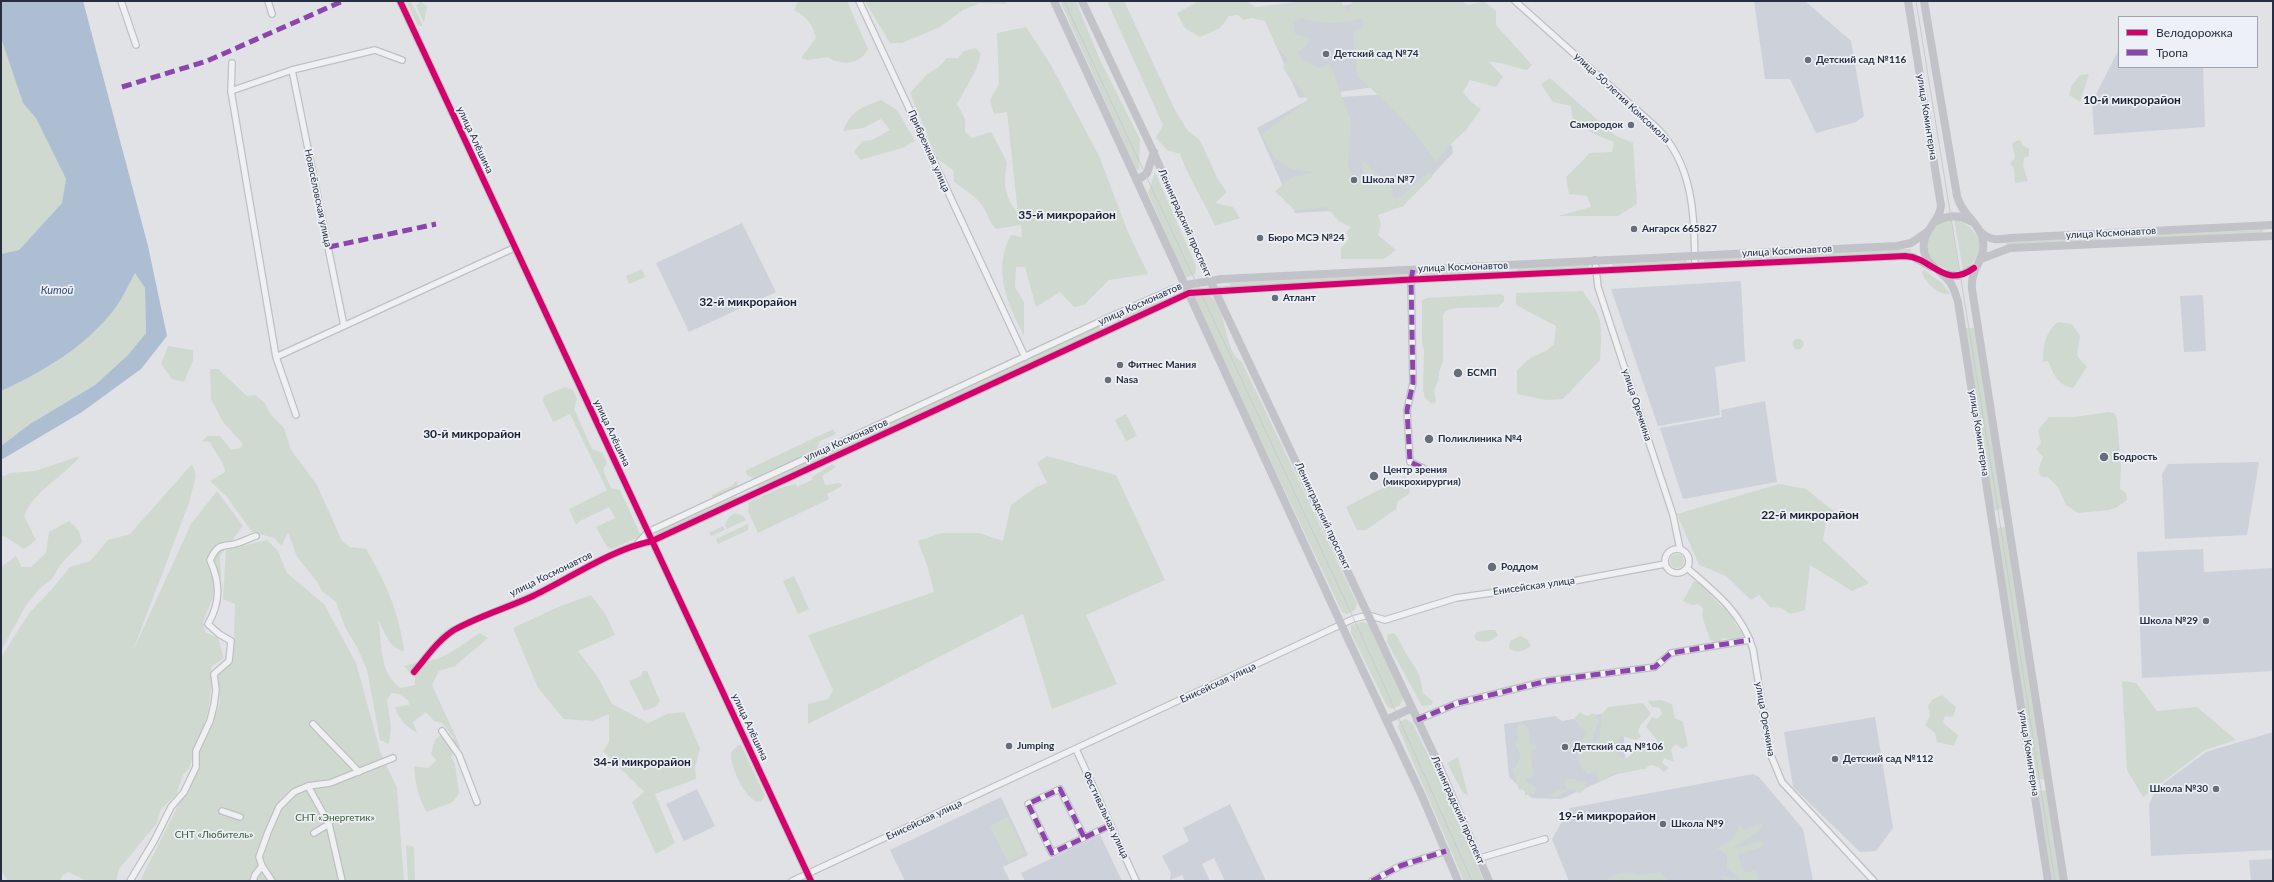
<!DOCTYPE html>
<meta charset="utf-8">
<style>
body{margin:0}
#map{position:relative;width:2274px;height:882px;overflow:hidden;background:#e0e2e6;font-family:Lato,sans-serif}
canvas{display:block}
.frame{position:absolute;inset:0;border:2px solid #262e3f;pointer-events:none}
.legend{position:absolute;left:2118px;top:16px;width:140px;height:52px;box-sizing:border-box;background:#edf0f6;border:1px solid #9da2ad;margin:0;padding:5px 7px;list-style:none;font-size:12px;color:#262e3f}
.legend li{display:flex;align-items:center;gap:8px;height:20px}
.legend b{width:20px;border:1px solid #9da2ad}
</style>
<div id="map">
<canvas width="2274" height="882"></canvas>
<div class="frame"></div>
<ul class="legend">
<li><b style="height:5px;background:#d6006c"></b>Велодорожка</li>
<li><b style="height:5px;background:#8e44ad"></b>Тропа</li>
</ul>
</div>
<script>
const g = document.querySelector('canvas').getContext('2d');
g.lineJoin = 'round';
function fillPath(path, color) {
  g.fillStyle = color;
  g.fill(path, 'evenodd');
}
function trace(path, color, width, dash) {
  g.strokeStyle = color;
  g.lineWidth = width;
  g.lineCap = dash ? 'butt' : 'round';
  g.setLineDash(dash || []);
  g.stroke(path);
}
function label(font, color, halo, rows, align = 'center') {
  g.font = font + ' Lato,sans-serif';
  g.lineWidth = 3.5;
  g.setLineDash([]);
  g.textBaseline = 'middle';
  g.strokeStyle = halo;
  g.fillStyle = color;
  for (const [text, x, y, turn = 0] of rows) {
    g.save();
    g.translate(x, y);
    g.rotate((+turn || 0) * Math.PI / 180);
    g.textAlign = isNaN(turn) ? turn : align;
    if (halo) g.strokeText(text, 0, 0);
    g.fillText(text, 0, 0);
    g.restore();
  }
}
const built = new Path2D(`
 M1754,1H1805L1851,41L1864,116L1856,122L1816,133L1790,79H1765Z
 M1364,2L1374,87L1299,98L1265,20Z
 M2119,49V67H2203L2205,127L2094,135L2092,102Z
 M1390,94L1452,146L1453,153L1402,207L1295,213L1257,128L1310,99Z
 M742,223L776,292L689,332L656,263Z
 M1741,281L1745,361L1715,367L1720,415L1658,426L1611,289Z
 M2203,295L2206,351L2184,352L2180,296Z
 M1765,401L1777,482L1683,499L1660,428L1722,417L1721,410Z
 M2259,462L2247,535L2165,539L2162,474L2168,464Z
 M2203,549L2204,572L2273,568V671L2142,678L2137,552Z
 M1622,710L1626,770L1561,799L1532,798L1509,777L1504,724L1555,716L1562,721Z
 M1875,717L1893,828L1876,851L1860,852L1793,787L1784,732Z
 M2273,732V850L2151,856L2149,805L2153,795L2164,783L2206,752Z
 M1753,774L1759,777L1803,829L1813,881H1569L1552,839L1570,808Z
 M697,789L715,826L684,841L666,804Z
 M1001,797L1028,855L1003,867L1010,881H905L890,850Z
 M1230,804L1266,881H1225L1214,858L1202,864L1210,881H1185L1182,875L1170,880L1171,873L1162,856L1189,841L1183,828Z
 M1100,835L1122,881H1025L1021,873Z
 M2273,859V881H2251L2249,860Z`);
const green = new Path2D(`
 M406,1H411L423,26H418Z
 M421,1L427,7L424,22L416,6Z
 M798,1H847L868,49C860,65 842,66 827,57L809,60L801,58L816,38C812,23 808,18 794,10Z
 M865,1H1007L1005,4L981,3L963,10L940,27L902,43H890Z
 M1060,1H1076L1100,60L1140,139L1139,170H1136Z
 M1107,1H1124L1175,110L1188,131L1200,140L1218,180L1227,192L1215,203L1233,207L1240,218L1215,226C1204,201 1189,179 1180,154L1167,150L1156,138L1163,125Z
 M1199,1H1247L1255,7L1305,1H1340L1349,13L1352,1H1461L1469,5L1483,1L1496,11V25L1532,65L1527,70C1514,68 1501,61 1489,62L1503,77L1496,87L1470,80L1463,92L1471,102L1481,109L1466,130L1448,147L1436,162C1415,129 1386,102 1357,76L1353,31L1364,28L1362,18C1337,24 1328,26 1303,18L1293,22L1295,34L1310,38L1307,45L1298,52L1301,59L1319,68L1330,64L1351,121L1348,166L1353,176L1363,178V161L1392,188L1393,198L1401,196L1429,172L1433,176L1403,206L1378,215L1381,224L1378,235L1396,250L1384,259H1341V248L1349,239L1346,232L1351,227L1339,221L1326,207L1295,211L1275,191L1294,176L1316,172L1291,169L1276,159L1261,135L1308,100C1300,87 1289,81 1283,67L1288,60L1276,46L1265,21L1251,18L1244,20L1238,15L1229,16L1220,28L1200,37L1185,28L1177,13Z
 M1026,27L1051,65L1099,156L1128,232L1148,274L1109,280L1084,305L1074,307L1060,292L1036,307L1025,267H1016L1015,287L1024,302V336C1007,303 992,270 1011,235L1022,237L1021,225L996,229C990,223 989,218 985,210C979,198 965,190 954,182L953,170L937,159L910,93L927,74L939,67L947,58H958L964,51L976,48L981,54L976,70L957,104L965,119V132L972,138L991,132L1007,162C1003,186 1004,194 1018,214L1007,112L994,114L990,100L999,84L997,33Z
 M1,38L23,103L36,117L66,179L62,203L19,250L1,254Z
 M2089,74L2080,102L2069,95L2072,85L2080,75Z
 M1550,78L1616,136L1633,143L1637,204L1618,216H1558L1591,207L1587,196L1569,194L1566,177L1590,153L1612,152L1614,142L1596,135L1573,121L1571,106L1553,102L1541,84Z
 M881,100L897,110L915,141L902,148L860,160L854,151L863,141L872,140L890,130L881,119L863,128L843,131C852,110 860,108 881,100Z
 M2020,140L2023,145L2029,149V156L2024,158L2023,166L2028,181L2015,183L2014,168L2010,164L2015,158L2012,143Z
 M1155,172L1196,266L1195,274L1185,278L1148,193Z
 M1951,219L1959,271C1935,274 1915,243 1936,226C1940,223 1946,221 1951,219Z
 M1954,219C1982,228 1991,254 1963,270Z
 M2263,230V234L2119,240V236Z
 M2100,237L2101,240L2006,245V242Z
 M1911,249V252L1704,262V258Z
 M1687,260V263L1612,266V264Z
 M1589,265V268L1517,271V268Z
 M642,269L645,277L629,284L626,276Z
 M1499,270L1500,272L1422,275V273Z
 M1924,270L1942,283L1950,294C1939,296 1924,282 1922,272Z
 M135,273L145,288L146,333L128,355L95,385L30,424L1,446V391L56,362L116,307Z
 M1407,273L1408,277L1230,286L1229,283Z
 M1583,291C1586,297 1590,301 1594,307C1604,321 1601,343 1600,360L1563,399L1546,400L1517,394V370L1530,358L1546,351L1554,344L1556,326L1516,305V293Z
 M1205,292C1230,306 1221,349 1242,362L1357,603L1355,610L1347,614L1342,612L1192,294Z
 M1501,294L1504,296V301L1498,307L1456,308L1445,311L1443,316V361L1439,372V379L1434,390L1436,402L1431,403L1425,398L1423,390L1424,351L1422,343V301L1426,298Z
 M1163,298L1164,300L1118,322L1116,318Z
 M1107,322L1108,326L758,488L757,485Z
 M2058,322L2072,324L2080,336L2077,356L2087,367L2073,388C2057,385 2054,375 2048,361L2043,362C2043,345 2045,333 2058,322Z
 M1965,328H1974L2003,509L1994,510Z
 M1792.5 344a5.5 5.5 0 1 1 11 0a5.5 5.5 0 1 1-11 0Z
 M168,346L193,350V360L184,382L172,379L161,364Z
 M210,369H218L247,396L255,395L264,402L271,415L284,428L291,450L317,485L342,541L350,547L366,549C385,580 400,615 404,651C389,649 384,630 378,620C383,643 378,674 401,688L415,685V678L404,666L437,659L450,653L480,633L488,638L455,666L439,671L432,685L460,746L451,756L455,764L459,793L453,802L427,812C418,798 415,782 414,766L428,768L436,760L431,754L435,740L441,735L447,743L454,738L442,723L434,721L426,712L413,722L417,733C405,725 399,720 395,707L409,705L408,700L399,694L391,693L387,701L391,727L389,744L380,740L367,670L358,649L345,627L336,602L322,591L318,583L297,557L288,532L282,546L274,538L252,532L227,497L210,481L225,472C225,462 214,452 210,442L202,441L208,436H220L231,450L240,448L243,444L223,422L211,399Z
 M565,387L573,390L577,399L574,409L592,449L602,453L607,462L603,470L611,488L620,490L640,534L639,537L612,549L607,547L596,527L615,518L609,507L580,521L576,525L569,509L607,490L570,414L553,422L543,401L544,396Z
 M2108,412L2114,413L2117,418L2121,468L2120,489L2126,493L2127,500L2117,507L2109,510L2078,513L2066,505L2058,487L2048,477H2041C2037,469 2040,464 2043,457L2036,449L2041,443L2038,430L2049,417H2075Z
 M1126,414L1137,436L1126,441L1115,420Z
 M833,429L836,434L820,441L817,449L754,478L748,476L745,471Z
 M80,456C62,479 37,487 24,516L36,540L24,549L4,536L1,537V477L10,473L35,471Z
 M1047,456L1116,475L1165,580L1086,615L1117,684L1052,709L1023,614L808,724V704L828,699L833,690L808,635L934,592L927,565L918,541L942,533H979L1003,541L1011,505L1036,487L1047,483L1037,463Z
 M192,464L196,475L189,503L132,653L191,524L217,491L243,526L220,556L221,577L203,622L205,632L218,638L224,658L211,667L212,683L208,712L189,768L183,775L176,795L161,809L157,823L119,869L116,881H84L85,880L68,872L62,876L60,881H8L1,871V657L30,612L52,589L70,567L90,561L108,540L130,534Z
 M832,464L836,467L822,476L825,485L840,483L842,486L827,494L829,499L758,533L748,511L749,502L780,488L796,484L797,487L812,480V477Z
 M1406,476L1410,493L1398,501L1396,509L1366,530H1357L1346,507Z
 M735,481L738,482L737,487L713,498L712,495L733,485Z
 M1779,484L1806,489L1836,513L1826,522L1823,540L1869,583L1852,591L1810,565L1805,610L1790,614L1782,608L1770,607L1759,595L1751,600L1726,576L1699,565L1677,514Z
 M736,496L737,499L656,536L655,532Z
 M735,513L743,516L746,520L727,529L725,525L729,517Z
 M69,521L79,531L82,542L60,565L52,579L40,588L25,607L1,651V567L16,556L22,567H31L46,553L49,532Z
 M748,524V530L718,544L716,539Z
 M723,526L725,530L711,536L709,533Z
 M2005,527L2045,779L2036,780L1997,528Z
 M267,540L278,551L287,573L324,604L356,663L381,754L397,788L404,881H140L196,770L199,752L220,703L217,673L233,663L235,604L223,599L226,550Z
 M1670 561a7 7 0 1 1 14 0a7 7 0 1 1-14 0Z
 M794,576L809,609L798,614L783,581Z
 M1694,581L1700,583L1721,606L1727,608L1732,615L1735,624L1744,634L1739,640L1723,638L1718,643L1710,640L1702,616L1703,608L1698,604L1692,605L1683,601Z
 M591,595L606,615L615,635L578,651L599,679L612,704L648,723L667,714L684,712L700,748L695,767L696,779L655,794L675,843L656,854L632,802L644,792L603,751L609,742V714L592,721L564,719L538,688L513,628L558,607Z
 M1363,622L1368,624L1403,697L1400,705L1392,709L1387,706L1351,633V625Z
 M1488,630H1495L1498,635C1492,641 1486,643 1477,641L1474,636L1477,632Z
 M1394,633C1401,640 1401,647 1407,655C1418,672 1420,672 1423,693L1433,701L1431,705L1422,706L1387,642L1388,634Z
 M1520,636L1527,639L1531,646C1523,652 1518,653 1509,649L1510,641Z
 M643,671H647L660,701L655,707L644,711L629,681L641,676Z
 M2122,681L2136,683L2157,711L2197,707L2236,740L2205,750L2143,797L2127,770Z
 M1942,695L1956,707L1953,717L1945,716L1943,723L1958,735L1954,746L1937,742L1935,733L1925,725L1930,716L1928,706L1932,700Z
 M1661,700L1672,704L1675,718L1683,722L1688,746L1682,749L1676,744L1671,749L1674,762L1664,758L1662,763L1669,768L1663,772L1659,767L1650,765L1645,769C1634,769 1625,775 1614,773L1599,782L1596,772L1588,774C1574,764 1577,747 1586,733L1574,719L1580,712L1586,716L1594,713L1599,719L1592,741L1600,738L1601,715L1608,707L1643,703L1651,714L1641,724L1638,731L1641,737L1636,740L1621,736C1614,743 1615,748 1618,757L1626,758L1630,756L1633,749L1642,746L1651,748L1657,740L1646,727L1652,717L1657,719L1662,714L1660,708L1652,707L1648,701Z
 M1406,719L1413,724L1434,767L1484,881H1464L1398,727L1399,722Z
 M1525,724L1529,732L1530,744L1536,745L1537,749L1532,751L1530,755L1534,776L1526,779V782L1536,787L1534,794L1525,795V789L1519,790L1512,768H1515L1521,757L1515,743L1518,738L1517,725Z
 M738,745H741L765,796L761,802C746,804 729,764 731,752Z
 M1458,757L1468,795L1463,793L1447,763Z
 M1569,779H1575L1576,782L1583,781L1587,783L1584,790L1579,793L1571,788L1557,797L1549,796L1558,789L1561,792L1567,789L1564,783Z
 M2047,790L2061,881H2052L2038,791Z
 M1008,817L1025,854L1008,862L990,826Z
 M1763,823L1761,829L1732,849L1762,841L1763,847L1738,854L1743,871L1748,873L1756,870L1759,881H1725L1721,876L1738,879V877L1727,869V855L1717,848L1734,838L1740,824L1744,830Z
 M406,845L414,847L415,881H408Z
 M1629,872L1638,875L1660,872L1669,881H1604L1614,875Z`);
const water = new Path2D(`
 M1,1H83L148,246L167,336L141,369L82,412L1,460V446L30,424L95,385L128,355L146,333L145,288L135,273C129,284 123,297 116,307C87,346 44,371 1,391V254L19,250L62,203L66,179L36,118L23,103L1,38Z`);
const street = new Path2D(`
 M121,1L136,45
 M268,1L272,14
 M859,1L1025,357
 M1515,1L1657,128C1694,166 1694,215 1695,265
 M232,63L231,91L276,357L296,415
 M292,70L344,326
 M231,91L292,70L375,50L402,60
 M1595,260L1598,287L1673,515L1680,549
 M1413,270L1411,279L1413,383L1407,410L1410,462L1423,468
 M276,357L514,248
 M637,544L648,532L1110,317L1173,289L1186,285
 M1665 561a12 12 0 1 1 24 0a12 12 0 1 1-24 0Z
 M1687,568C1715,592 1742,613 1753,649L1770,753L1782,782L1874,881
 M414,672C426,658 438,640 454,630C479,616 507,608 533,596C571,578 610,550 652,541L1189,293L1216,291
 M1417,720L1458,703L1547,681L1655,667L1671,653L1750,640
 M313,724L359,772
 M442,731L459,755L477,802
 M1076,749L1136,881
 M308,786L329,824L342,881
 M222,811L240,817
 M314,833L329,824
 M1084,837L1060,789L1028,804L1052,853L1111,825
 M1480,858L1545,839
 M262,866L272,881
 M130,881L154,841L171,807L184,792L196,767V751L210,721L214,705L216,690L214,674L229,661L231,641L219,634L208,624C221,602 220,582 210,560C219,541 223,548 238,543C245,541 249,538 256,536
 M253,881L255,875L262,866L259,857L268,832L279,807L294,792L308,786L330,783L393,758
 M792,881L1353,619L1368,615L1385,620L1456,598L1568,582L1665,564
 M1372,881L1400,866L1446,851`);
const secondary = new Path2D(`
 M400,1L811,881
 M1054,1L1348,639L1422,796L1458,881
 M1082,1L1152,149L1201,261L1439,765L1489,881
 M1908,1L1941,206C1940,220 1926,228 1924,242C1921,263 1939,268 1950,282C1954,288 1956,295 1958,302L2048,881
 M1924,1L1957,196C1961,214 1981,224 1983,241C1986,261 1970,267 1972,289L2064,881
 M1138,180L1147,173L1154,152
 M1935,222C1947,215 1958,214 1970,221
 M1981,232C1990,241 1998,240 2010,238L2273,225
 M1981,259L2010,248L2273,236
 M1941,273L1958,276L1974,268
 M1186,285L1222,279L1897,246L1911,243L1927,232
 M1216,291L1402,280L1905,256L1913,257L1931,267
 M1386,720L1412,708`);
const tram = new Path2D(`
 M1064,1L1359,630L1472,881
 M1916,1L1991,465L2055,881`);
const quiet = new Path2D(`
 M122,87L207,61L343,1
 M329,247L436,224
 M1413,270L1411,279L1413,383L1407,410L1410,462L1423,468
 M1417,720L1458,703L1547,681L1655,667L1671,653L1750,640
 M1084,837L1060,789L1028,804L1052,853L1111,825
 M1372,881L1400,866L1446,851`);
const cycleway = new Path2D(`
 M400,1L811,881
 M414,672C426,658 438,640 454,630C479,616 507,608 533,596C571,578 610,550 652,541L1189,293L1402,280L1905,256C1932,257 1944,290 1974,268`);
const markers = [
 [1326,54,4,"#676d79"],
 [1808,60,4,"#676d79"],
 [1631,125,4,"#676d79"],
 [1354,180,4,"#676d79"],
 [1634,229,4,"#676d79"],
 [1260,238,4,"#676d79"],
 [1275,298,4,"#676d79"],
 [1120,365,4,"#676d79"],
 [1458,373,5,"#676d79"],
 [1108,380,4,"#676d79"],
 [1429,439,5,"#676d79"],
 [2104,457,5,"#676d79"],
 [1374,476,5,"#676d79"],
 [1492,567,5,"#676d79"],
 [2206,621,4,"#676d79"],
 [1009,746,4,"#676d79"],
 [1565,747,4,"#676d79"],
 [1835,759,4,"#676d79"],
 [2216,789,4,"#676d79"],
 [1663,824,4,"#676d79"]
];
const poiNames = [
 ["Детский сад №74",1334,54],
 ["Детский сад №116",1816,60],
 ["Самородок",1623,125,"right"],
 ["Школа №7",1362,180],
 ["Ангарск 665827",1642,229],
 ["Бюро МСЭ №24",1268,238],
 ["Атлант",1283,298],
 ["Фитнес Мания",1128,365],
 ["БСМП",1467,373],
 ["Nasa",1116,380],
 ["Поликлиника №4",1438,439],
 ["Бодрость",2113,457],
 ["Центр зрения",1383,470],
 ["(микрохирургия)",1383,482],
 ["Роддом",1501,567],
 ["Школа №29",2198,621,"right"],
 ["Jumping",1017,746],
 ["Детский сад №106",1573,747],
 ["Детский сад №112",1843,759],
 ["Школа №30",2208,789,"right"],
 ["Школа №9",1671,824]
];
const streetNames = [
 ["улица 50-летия Комсомола",1622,98,43],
 ["улица Коминтерна",1927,117,81],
 ["улица Алёшина",475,140,65],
 ["Прибрежная улица",929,151,66],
 ["Новосёловская улица",318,198,78],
 ["Ленинградский проспект",1185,223,66],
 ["улица Космонавтов",2111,233,-3],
 ["улица Космонавтов",1787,251,-3],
 ["улица Космонавтов",1463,267,-2],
 ["улица Космонавтов",1140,304,-24],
 ["улица Оречкина",1637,405,72],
 ["улица Алёшина",612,433,65],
 ["улица Коминтерна",1979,433,81],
 ["улица Космонавтов",846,440,-24],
 ["Ленинградский проспект",1323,516,65],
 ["улица Космонавтов",551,574,-26],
 ["Енисейская улица",1534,586,-8],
 ["Енисейская улица",1218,683,-25],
 ["улица Оречкина",1765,719,80],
 ["улица Алёшина",750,727,65],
 ["улица Коминтерна",2029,753,81],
 ["Ленинградский проспект",1458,810,66],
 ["Фестивальная улица",1106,815,65],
 ["Енисейская улица",924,820,-25]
];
const parkNames = [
 ["СНТ «Энергетик»",335,818],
 ["СНТ «Любитель»",214,835]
];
const waterNames = [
 ["Китой",57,290]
];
const quarterNames = [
 ["10-й микрорайон",2132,100],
 ["35-й микрорайон",1067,215],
 ["32-й микрорайон",748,302],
 ["30-й микрорайон",472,434],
 ["22-й микрорайон",1810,515],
 ["34-й микрорайон",642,762],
 ["19-й микрорайон",1607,816]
];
fillPath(built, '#cdd1d9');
fillPath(green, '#d0d9d0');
fillPath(water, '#adbdd2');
trace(street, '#bec0c4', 8);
trace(street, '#eff0f2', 5.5);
trace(secondary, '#c1c3c8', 8);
trace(tram, '#c8cacd', 1);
trace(quiet, '#8e44ad', 5, [10, 5]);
trace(cycleway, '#d6006c', 6);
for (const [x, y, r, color] of markers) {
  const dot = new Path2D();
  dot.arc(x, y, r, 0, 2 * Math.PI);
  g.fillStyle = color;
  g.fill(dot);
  trace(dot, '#edf0f6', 1.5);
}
label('bold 10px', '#262e3f', '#edf0f6', poiNames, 'left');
label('10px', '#262e3f', '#edf0f6', streetNames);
label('10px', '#385c33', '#edf0f6', parkNames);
label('italic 11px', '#2f4a75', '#edf0f6', waterNames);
label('bold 12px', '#191f30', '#edf0f6', quarterNames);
</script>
